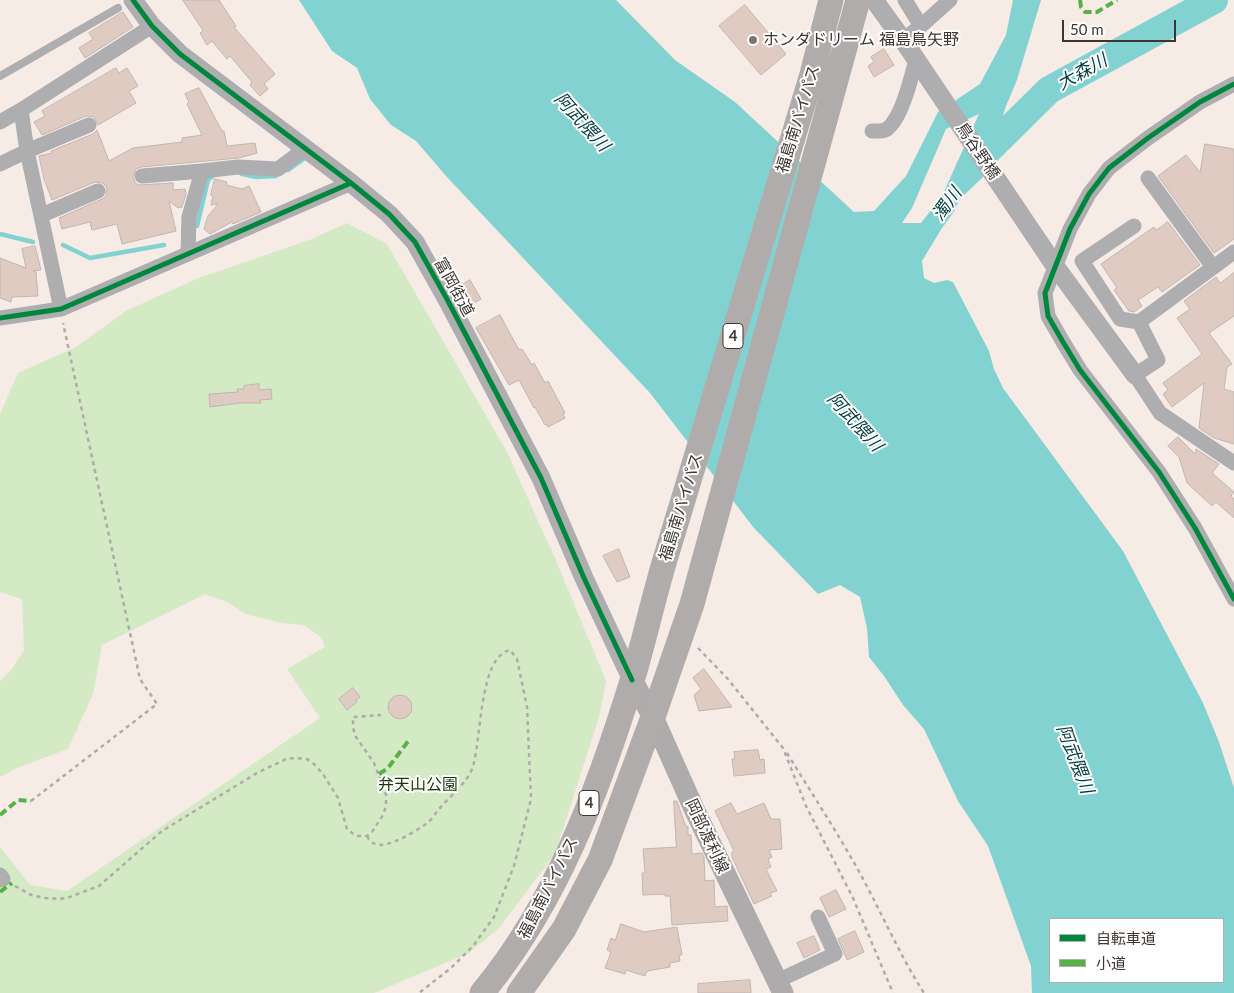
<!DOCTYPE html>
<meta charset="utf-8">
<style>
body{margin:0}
#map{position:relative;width:1234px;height:993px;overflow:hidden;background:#f7ebe6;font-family:Lato,"Noto Sans JP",sans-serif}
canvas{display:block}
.legend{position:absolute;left:1049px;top:918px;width:175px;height:65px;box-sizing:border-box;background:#fff;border:1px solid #b2aead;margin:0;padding:6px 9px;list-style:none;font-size:15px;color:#3e3531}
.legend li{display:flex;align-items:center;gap:10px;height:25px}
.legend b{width:25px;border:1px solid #b2aead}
.scale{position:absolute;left:1062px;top:20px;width:114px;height:22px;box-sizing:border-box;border:2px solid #3e3531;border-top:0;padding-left:6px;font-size:15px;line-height:18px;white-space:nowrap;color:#3e3531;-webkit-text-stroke:4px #fff;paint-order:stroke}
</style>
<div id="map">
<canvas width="1234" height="993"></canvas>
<ul class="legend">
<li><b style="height:6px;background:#00873e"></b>自転車道</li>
<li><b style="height:6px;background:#57b246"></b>小道</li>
</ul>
<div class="scale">50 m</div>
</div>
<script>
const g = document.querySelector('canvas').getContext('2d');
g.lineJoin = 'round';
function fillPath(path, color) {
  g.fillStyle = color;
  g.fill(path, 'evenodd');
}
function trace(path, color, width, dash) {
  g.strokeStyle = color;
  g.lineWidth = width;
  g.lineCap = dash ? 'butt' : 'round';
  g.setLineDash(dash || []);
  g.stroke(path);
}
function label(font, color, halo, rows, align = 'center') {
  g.font = font + ' Lato,"Noto Sans JP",sans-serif';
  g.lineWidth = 4;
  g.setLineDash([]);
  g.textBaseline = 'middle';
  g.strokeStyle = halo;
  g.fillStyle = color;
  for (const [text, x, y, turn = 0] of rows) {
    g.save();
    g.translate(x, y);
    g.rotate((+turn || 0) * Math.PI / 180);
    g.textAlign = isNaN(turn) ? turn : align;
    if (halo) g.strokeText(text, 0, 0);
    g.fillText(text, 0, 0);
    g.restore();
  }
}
const green = new Path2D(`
 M347,223L387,244L507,452L558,565L606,681L599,717L555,854L499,928L469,953L374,993H0V847L30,885L67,891L320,718L287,669L325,647L321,637L303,625L282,623L246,614L227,602L205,594L102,645L93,694L68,749L19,767L0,777V681L12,669L24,650L22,599L0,592V414L18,373L76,347L126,311L196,279L312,239Z`);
const water = new Path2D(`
 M299,0H616L675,60L735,102L854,212L874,211L906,176L938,112L980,84L1006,35L1013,0H1041L1017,80L1006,106L983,177L960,199L953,213L942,228L922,261L924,278L934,283L947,280L953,282L989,351L994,369L1003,388L1123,551L1203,703L1219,742L1234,788V993H1032L1031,966L988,846L958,801L924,729L903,705L884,676L869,657L867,628L860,597L840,585L818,594L754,528L650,393L446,176L416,141L391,125L370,99L357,68L332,51ZM979,114L942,196L921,223H902L912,208L946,129ZM1050,919H1223V982H1050Z`);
const stream = new Path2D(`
 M288,170L305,158
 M242,174L256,177L276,176
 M197,226L208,180L214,175
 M0,234L33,242
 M63,245L90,258L164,245`);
const river = new Path2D(`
 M970,168L1049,90L1214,0`);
const building = new Path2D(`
 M183,0H219L236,26L234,27L275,74L264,84L268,89L260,96L250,85L252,82L230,56L227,59L212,41L207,45L200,33L203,31Z
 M745,5L786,54L761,75L719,26Z
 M123,12L133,27L85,58L79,48L93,39L89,33Z
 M884,49L894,65L874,77L868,66L874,62L871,57Z
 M116,68L119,73L127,68L138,86L129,91L136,103L98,125L94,117L86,116L42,135L34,122L45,116L42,111Z
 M199,88L222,131H224L227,146L255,143L257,153L239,158L141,167L136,169L133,177L135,182L138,185L173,183V190L185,189L186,194L182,207L178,208L169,201L176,231L122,244L117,224L92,230L90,222L62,229L59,218L102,199L106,196L107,188L103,183L95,182L52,200L44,179L39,156L52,153L51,151L93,134L97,130L109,161L133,148L182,142V138L202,135L187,104L189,102L185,94Z
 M1205,144L1234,149V239L1214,253L1158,176L1186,155L1200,172Z
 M215,179L227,182L226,185L242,189L249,186L261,212L233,224L232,222L210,234L204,229L208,216L218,204L211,205L213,196L211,195Z
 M1168,222L1200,265L1162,292L1158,287L1138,300L1142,306L1134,312L1129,311L1114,290L1117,288L1101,264L1154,227L1156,230Z
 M35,246L41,270L33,271L36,272L38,296L12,297L11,302L0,298V258L26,268L22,249Z
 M1234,273V316L1209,333L1232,364L1227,367L1224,389L1234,392V444L1214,438L1199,428L1204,383L1172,407L1163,394L1168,390L1163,383L1202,354L1177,318L1190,309L1184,301L1216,277L1220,283Z
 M470,280L481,299L467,307L457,288Z
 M500,315L519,350L522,349L532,365L534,363L545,383L548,381L565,413L563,414L565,418L548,427L546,424L545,425L535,407L534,408L519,380L509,385L476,328Z
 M259,384V390L271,389L272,399L260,400L261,403H239L210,407L209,394L238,392L237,389H244V386Z
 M1178,437L1195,454L1196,449L1219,464L1212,473L1234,492L1231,496L1234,499V518L1216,502L1212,506L1187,483L1179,457L1168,446Z
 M619,549L630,577L617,582L603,556Z
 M704,669L732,707L699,711L694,695L701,689L693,678Z
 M353,688L360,697L356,700L357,702L347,710L339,699Z
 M388 707a12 12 0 1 1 24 0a12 12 0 1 1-24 0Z
 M758,750L760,760L764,759L765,773L734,776L732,759H735L734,752Z
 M674,801H677L686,827L688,826V835H691L692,854L702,853L704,857L705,881L714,880L715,907L727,906L728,921L672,925L670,896H665V894L643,895L642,873H645L643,849L676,847Z
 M731,803L737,814L764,803L771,819H780L782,849L769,850L772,857L768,859L771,867L766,869L777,891L770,893L772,896L754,904L732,857V852L734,851L715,811Z
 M836,890L846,909L829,917L820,898Z
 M621,924L644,932L677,927L682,955H679L680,961L670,963V967L647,971L645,976L626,970L625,974L605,968L611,952L607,950L611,938L615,940Z
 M855,931L864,952L847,960L838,939Z
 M814,936L820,950L804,958L797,943Z
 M750,980L751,993H698V984Z`);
const path = new Path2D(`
 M698,648L727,678L783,748L806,806L853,898L893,993
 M787,753C809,789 832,824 853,861C878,904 897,951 924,993
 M31,801L157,704L140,679L63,323
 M367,836C373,848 384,846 396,841C406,837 417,830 426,824C432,820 436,812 441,807C451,795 466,784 472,769C482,743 478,657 510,650L517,659L527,707L531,799L514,866L494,917L473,946L451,968L419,993
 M15,886L31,895L45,898L58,899L67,898L99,886L162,831L257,773L286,759L295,758L307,759L314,764L323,774L338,798L347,829L352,833L358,836H367L372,832L383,815L386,806V795L374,763L356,737L353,728V717L381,715`);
const service = new Path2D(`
 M0,76L118,8`);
const minor = new Path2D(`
 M921,26L950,0
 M903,40L921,26L905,0
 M1234,84L1200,102L1148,138L1109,168L1089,194L1070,229L1045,293L1048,316L1063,342L1080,370L1159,472L1195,528L1234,599
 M0,122L21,110
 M872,131C877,131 882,132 887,129C902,118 911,78 916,60
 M0,164L27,151L89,125
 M142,176L202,171
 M1148,178L1213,267
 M42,215L98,191
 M1134,226L1082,261L1120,319L1139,322
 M188,252L189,217L202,171L238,167L278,169L306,148
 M1234,252L1139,322L1158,360L1135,375L1160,413L1234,463
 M61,309L27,151L21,110L152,26
 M0,318L61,309L351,183
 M0,875L3,879L0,880
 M777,981L835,954L818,917`);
const tertiary = new Path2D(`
 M133,0L152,26L180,54L351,183L389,214L415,242L448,301L541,478L584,578L632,680
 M874,0L903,40L1055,266L1135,375`);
const secondary = new Path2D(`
 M632,680L653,717L695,811L783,993`);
const trunk = new Path2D(`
 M482,993C557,902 598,791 632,681C645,638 654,595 667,553C715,394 763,236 811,78L831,0
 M519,993L564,929L600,860L653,717L692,604L858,0`);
const quiet = new Path2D(`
 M1080,0L1081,7L1085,12H1097L1117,0
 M379,774L388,768L409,740
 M0,815L18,800L31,801
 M0,892L12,883`);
const cycleway = new Path2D(`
 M133,0L152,26L180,54L351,183L389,214L415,242L448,301L541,478L584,578L632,680
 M1234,84L1200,102L1148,138L1109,168L1089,194L1070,229L1045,293L1048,316L1063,342L1080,370L1159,472L1195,528L1234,599
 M0,318L61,309L351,183`);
const markers = [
 [753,40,5,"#7f7570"]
];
const shields = [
 [733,336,20],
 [589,803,20]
];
const shieldNames = [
 ["4",733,336],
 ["4",589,803]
];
const poiNames = [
 ["ホンダドリーム 福島鳥矢野",763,40]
];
const streetNames = [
 ["福島南バイパス",798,119,-73],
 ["鳥谷野橋",978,151,56],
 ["富岡街道",454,287,61],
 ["福島南バイパス",681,507,-73],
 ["岡部渡利線",707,836,65],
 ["福島南バイパス",548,888,-63]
];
const parkNames = [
 ["弁天山公園",418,785]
];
const waterNames = [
 ["大森川",1082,72,-29],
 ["阿武隈川",582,122,48],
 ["濁川",947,204,-54],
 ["阿武隈川",855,422,48],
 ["阿武隈川",1075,759,69]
];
fillPath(green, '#d3eac4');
fillPath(water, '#83d2d2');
trace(stream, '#83d2d2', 4.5);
trace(river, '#83d2d2', 28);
fillPath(building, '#dfcbc1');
trace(building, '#bfb6b2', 1);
trace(path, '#afabab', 2.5, [4, 4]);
trace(service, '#aeadaf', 8);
trace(minor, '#aeadaf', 15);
trace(tertiary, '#aeadaf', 19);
trace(secondary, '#aeabad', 21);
trace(trunk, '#b0acac', 25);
trace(quiet, '#57b246', 4, [8, 4]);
trace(cycleway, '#00873e', 5);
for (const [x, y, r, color] of markers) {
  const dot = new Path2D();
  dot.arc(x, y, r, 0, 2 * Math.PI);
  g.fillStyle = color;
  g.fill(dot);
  trace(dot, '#fff', 2);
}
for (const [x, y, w] of shields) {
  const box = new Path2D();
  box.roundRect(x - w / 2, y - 12.5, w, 25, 4);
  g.fillStyle = '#fff';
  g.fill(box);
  trace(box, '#3e3531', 1);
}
label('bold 15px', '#3e3531', null, shieldNames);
label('16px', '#3e3531', '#fff', poiNames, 'left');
label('16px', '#3e3531', '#fff', streetNames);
label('16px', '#153609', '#fff', parkNames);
label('italic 18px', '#043e3f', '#fff', waterNames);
</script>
